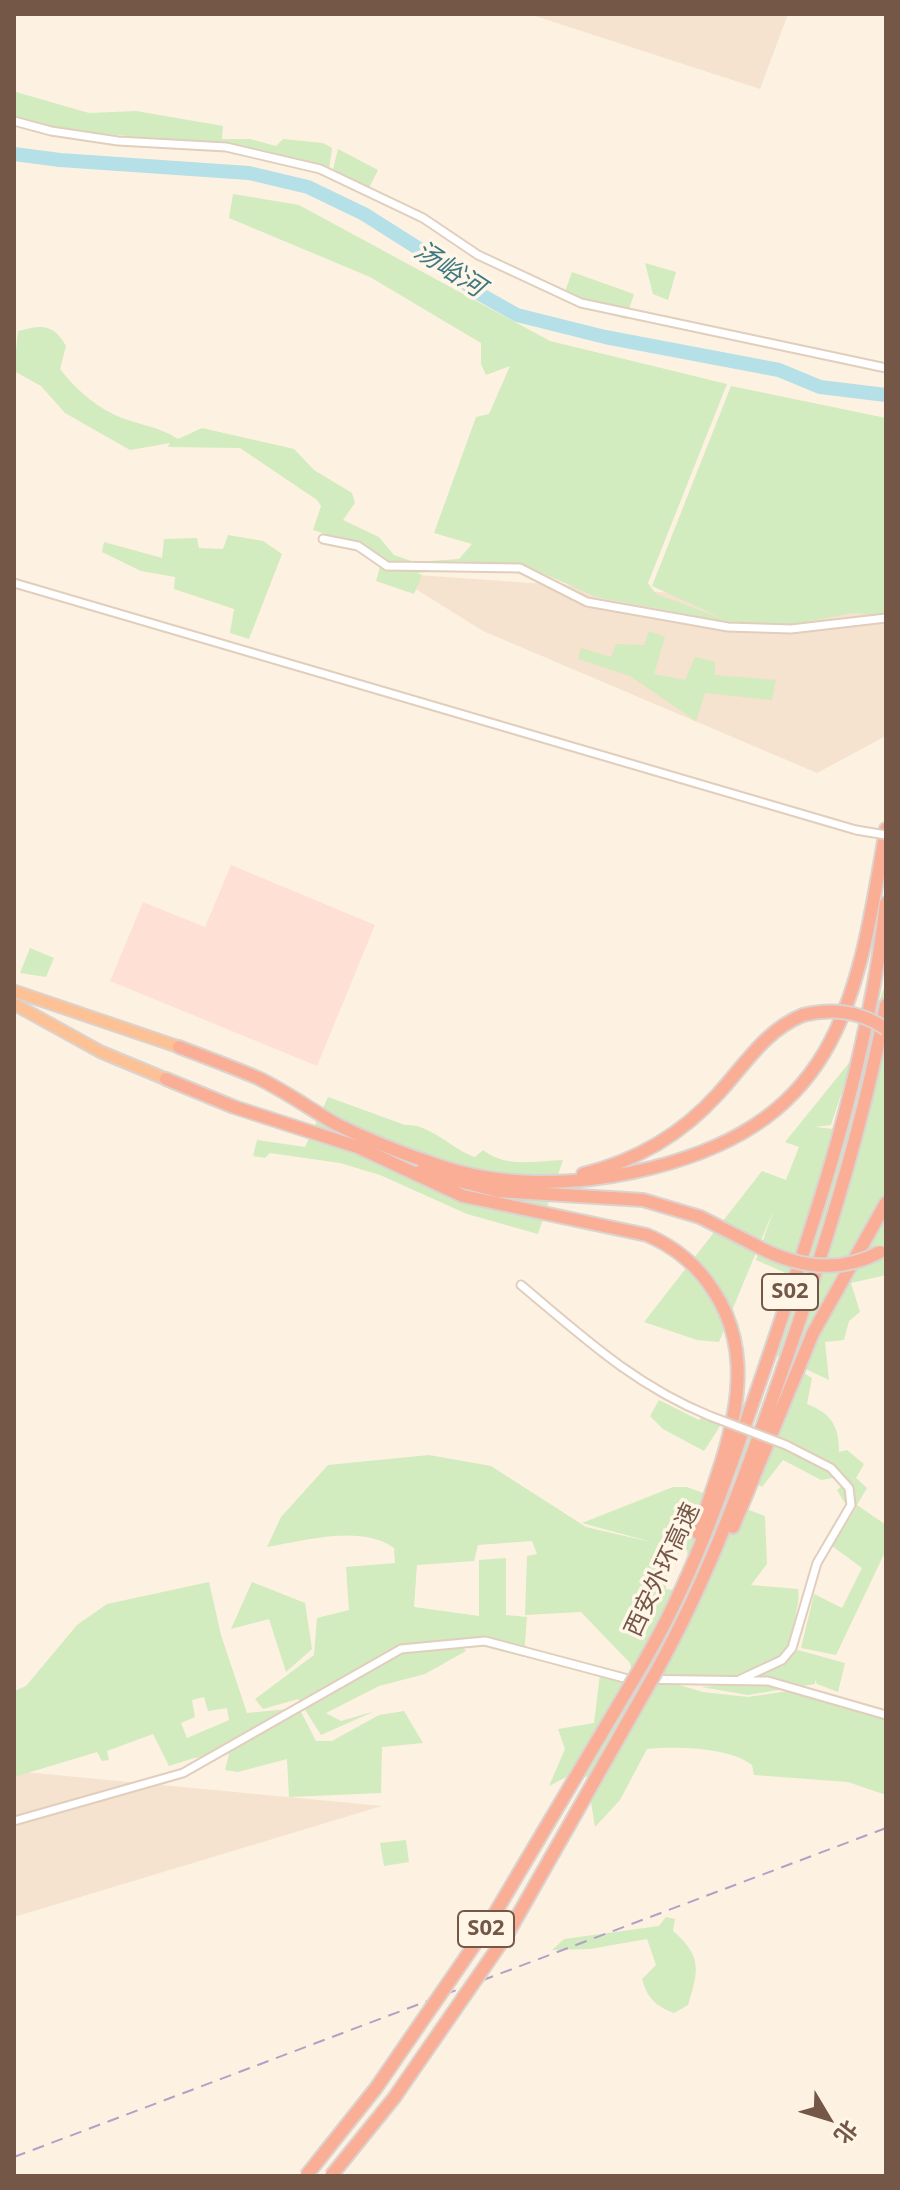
<!DOCTYPE html>
<meta charset="utf-8">
<style>
body{margin:0}
#map{position:relative;width:900px;height:2190px;overflow:hidden;background:#fdf2e1;font-family:"Open Sans","Noto Sans SC",sans-serif}
canvas{display:block}
.frame{position:absolute;inset:0;border:16px solid #755747;pointer-events:none}
.north{position:absolute;left:788px;top:2078px;width:80px;height:80px;-webkit-text-stroke:6px #fff6e8;paint-order:stroke;rotate:128deg;font-size:22px;font-weight:700;line-height:32px;text-align:center;color:#755747}
.north::after{content:'';display:block;margin:auto;width:28px;height:36px;background:#755747;clip-path:polygon(50% 0,100% 100%,50% 72%,0 100%)}
</style>
<div id="map">
<canvas width="900" height="2190"></canvas>
<div class="frame"></div>
<div class="north">北</div>
</div>
<script>
const g = document.querySelector('canvas').getContext('2d');
g.lineJoin = 'round';
function fillPath(path, color) {
  g.fillStyle = color;
  g.fill(path, 'evenodd');
}
function trace(path, color, width, dash) {
  g.strokeStyle = color;
  g.lineWidth = width;
  g.lineCap = dash ? 'butt' : 'round';
  g.setLineDash(dash || []);
  g.stroke(path);
}
function label(font, color, halo, rows, align = 'center') {
  g.font = font + ' "Open Sans","Noto Sans SC",sans-serif';
  g.lineWidth = 7;
  g.setLineDash([]);
  g.textBaseline = 'middle';
  g.strokeStyle = halo;
  g.fillStyle = color;
  for (const [text, x, y, turn = 0] of rows) {
    g.save();
    g.translate(x, y);
    g.rotate((+turn || 0) * Math.PI / 180);
    g.textAlign = isNaN(turn) ? turn : align;
    if (halo) g.strokeText(text, 0, 0);
    g.fillText(text, 0, 0);
    g.restore();
  }
}
const residential = new Path2D(`
 M529,14H788L760,89Z
 M390,573L886,608V736L817,773L483,631Z
 M14,1771L382,1806L14,1917Z`);
const commercial = new Path2D(`
 M231,865L375,925L317,1066L110,981L143,902L205,927Z`);
const green = new Path2D(`
 M16,92L89,113L136,111L223,126L222,139H250L276,146L283,139L323,143L332,148L329,170L222,145L86,132L83,138L14,121Z
 M338,149L378,170L369,188L332,173Z
 M233,194L299,205L550,341L727,384L648,583L656,594L726,620L652,586L731,386L886,418V616L853,613L790,625L734,623L596,597L520,563L417,573L422,575L414,594L376,581L381,563L365,547L313,530L321,506L317,500L240,448L168,447L170,443L130,450L65,413L41,386L14,371L18,331C41,325 53,323 66,346L60,369C74,387 92,404 113,414C135,425 157,425 178,439L202,428L294,449L314,470L352,493L355,503L343,520L379,537L394,555L414,562L459,559L472,544L434,533L476,417L489,414L510,366L486,375L481,364V343L370,277L229,218Z
 M645,263L676,272L668,300L653,294Z
 M572,272L634,294L626,319L562,300Z
 M228,535L263,541L282,554L249,639L230,633L234,609L174,589L175,577L141,571L102,552L104,542L162,558L164,539L197,538L199,548L223,549Z
 M649,631L665,637L654,674L685,680L695,657L715,662V675L776,680L772,700L705,693L696,721L630,676L578,659L581,648L611,657L616,644L644,645Z
 M30,948L54,958L46,977L20,973Z
 M886,982V1275L851,1283L860,1312L849,1321L844,1340L825,1342L829,1380L770,1352L802,1280L756,1260L774,1209L719,1342L697,1340L644,1322L762,1171L786,1180L799,1147L785,1142L853,1058L831,1125L815,1127L834,1129Z
 M328,1097L405,1125C430,1123 451,1149 475,1157L483,1150C506,1168 535,1161 563,1160L538,1234L467,1214L380,1175L340,1163L270,1153L265,1158L253,1156L257,1140L305,1147Z
 M801,1371L812,1378L807,1404C832,1414 839,1426 839,1452L847,1450L864,1464L856,1478L867,1488L857,1505L886,1525V1550L836,1655L801,1648L814,1594L842,1608L862,1568L832,1546L856,1508L849,1510L837,1490L842,1486L833,1478L821,1480L783,1460L762,1487L718,1459L737,1430L757,1442Z
 M659,1400L699,1420L705,1413L711,1422L716,1417L722,1423L704,1451L663,1429L650,1416Z
 M429,1455L491,1466L586,1527L655,1543L582,1523L673,1487H687L765,1516L767,1564L751,1585L798,1589C800,1601 796,1609 795,1620C788,1691 729,1673 679,1685L703,1692L748,1697L809,1688L886,1719V1795L848,1782L754,1775L752,1765C730,1747 674,1746 647,1749L620,1800L595,1827L587,1777L576,1772L549,1786L565,1749L558,1729L594,1723L600,1674L625,1682L634,1680L630,1663L581,1612L525,1615L527,1556L537,1554L532,1541L478,1545L474,1561L417,1565L414,1607L479,1616V1560L506,1558V1615L527,1617L524,1657L457,1640L466,1651L425,1674L379,1686L326,1713L341,1721L375,1711L321,1735L298,1699L263,1709L255,1699L314,1655L317,1618L349,1610L346,1567L395,1563L394,1548C361,1524 304,1541 267,1547L281,1517L328,1465ZM665,1545L687,1550L691,1592L666,1589Z
 M209,1582L221,1635L247,1713L299,1708L316,1741H332L379,1715L404,1711L423,1743L382,1747L381,1793L289,1797L287,1759L238,1772L225,1770L229,1754L194,1758L169,1766L153,1734L107,1751L109,1760L102,1761L97,1752L14,1777V1691L26,1686L77,1625L107,1604ZM204,1697L208,1711L227,1708L229,1720L187,1738L181,1723L195,1717L192,1700Z
 M252,1582L305,1603L312,1649L286,1672L269,1619L231,1629Z
 M798,1650L845,1663L838,1692L817,1684L815,1680V1684L748,1695L701,1687L749,1683Z
 M406,1840L409,1862L384,1866L380,1843Z
 M666,1917L675,1919L673,1931C702,1956 699,1970 688,2005L674,2013C656,2006 647,1998 642,1979L656,1965L647,1939L590,1949L552,1950L564,1939L659,1926Z`);
const river = new Path2D(`
 M14,154L60,160L249,173L308,187L364,214L432,257L478,293L517,315L605,337L779,370L820,387L886,395`);
const minor = new Path2D(`
 M14,121L51,131L118,141L226,147L320,169L423,218L478,255L581,303L886,368
 M323,539L358,546L387,566L520,568L587,602L728,627L791,629L886,618
 M14,583L856,830
 M521,1285C583,1337 634,1385 710,1416
 M741,1679L782,1660L792,1648L817,1563L851,1505L849,1488L831,1468L786,1445
 M14,1821L183,1773L401,1649L485,1641L628,1679L768,1681L886,1715`);
const trunk = new Path2D(`
 M14,991L179,1047
 M14,1004L101,1052L166,1079`);
const motorway = new Path2D(`
 M179,1047C205,1057 232,1067 258,1078C285,1091 310,1109 336,1124C368,1140 404,1154 437,1165C500,1187 570,1186 634,1172C837,1128 856,1009 886,829
 M166,1079L234,1107L367,1150
 M360,1148L463,1196L647,1235C675,1247 697,1265 713,1290C765,1367 723,1454 698,1533
 M421,1171L498,1191L643,1200L700,1217L753,1244
 M583,1174C635,1161 682,1134 718,1094C745,1065 764,1031 803,1015
 M733,1527L813,1333L886,1203
 M642,1665C696,1573 728,1474 763,1373C815,1221 868,1063 886,903
 M656,1672C709,1577 745,1477 781,1374C823,1254 862,1131 886,1005`);
const rail = new Path2D(`
 M14,2157L886,1828`);
const minorBridge = new Path2D(`
 M856,830L886,835
 M710,1416L786,1445`);
const motorwayBridge = new Path2D(`
 M803,1015C832,1008 860,1011 886,1029
 M753,1244C794,1267 837,1275 880,1252
 M306,2176L376,2088L488,1925L642,1665
 M331,2176L394,2098L508,1933L656,1672`);
const shields = [
 [790,1292,56],
 [486,1929,56]
];
const shieldNames = [
 ["S02",790,1292],
 ["S02",486,1929]
];
const streetNames = [
 ["西安外环高速",663,1570,-65]
];
const waterNames = [
 ["汤峪河",449,270,33]
];
fillPath(residential, '#f5e3cf');
fillPath(commercial, '#fee0d4');
fillPath(green, '#d2ebbf');
trace(river, '#b5e0e7', 14);
trace(minor, '#e1cebd', 11);
trace(trunk, '#dbd3cf', 15);
trace(motorway, '#dbd3cf', 16);
trace(minor, '#fff', 7);
trace(trunk, '#fcc296', 11);
trace(motorway, '#faae95', 12);
trace(rail, '#b4a0c6', 2, [12, 8]);
trace(minorBridge, '#e1cebd', 11, []);
trace(motorwayBridge, '#dbd3cf', 16, []);
trace(minorBridge, '#fff', 7);
trace(motorwayBridge, '#faae95', 12);
for (const [x, y, w] of shields) {
  const box = new Path2D();
  box.roundRect(x - w / 2, y - 18, w, 36, 6);
  g.fillStyle = '#fff6e8';
  g.fill(box);
  trace(box, '#755747', 2);
}
label('bold 22px', '#755747', null, shieldNames);
label('24px', '#755747', '#fff6e8', streetNames);
label('italic 26px', '#3d7883', '#fff6e8', waterNames);
</script>
